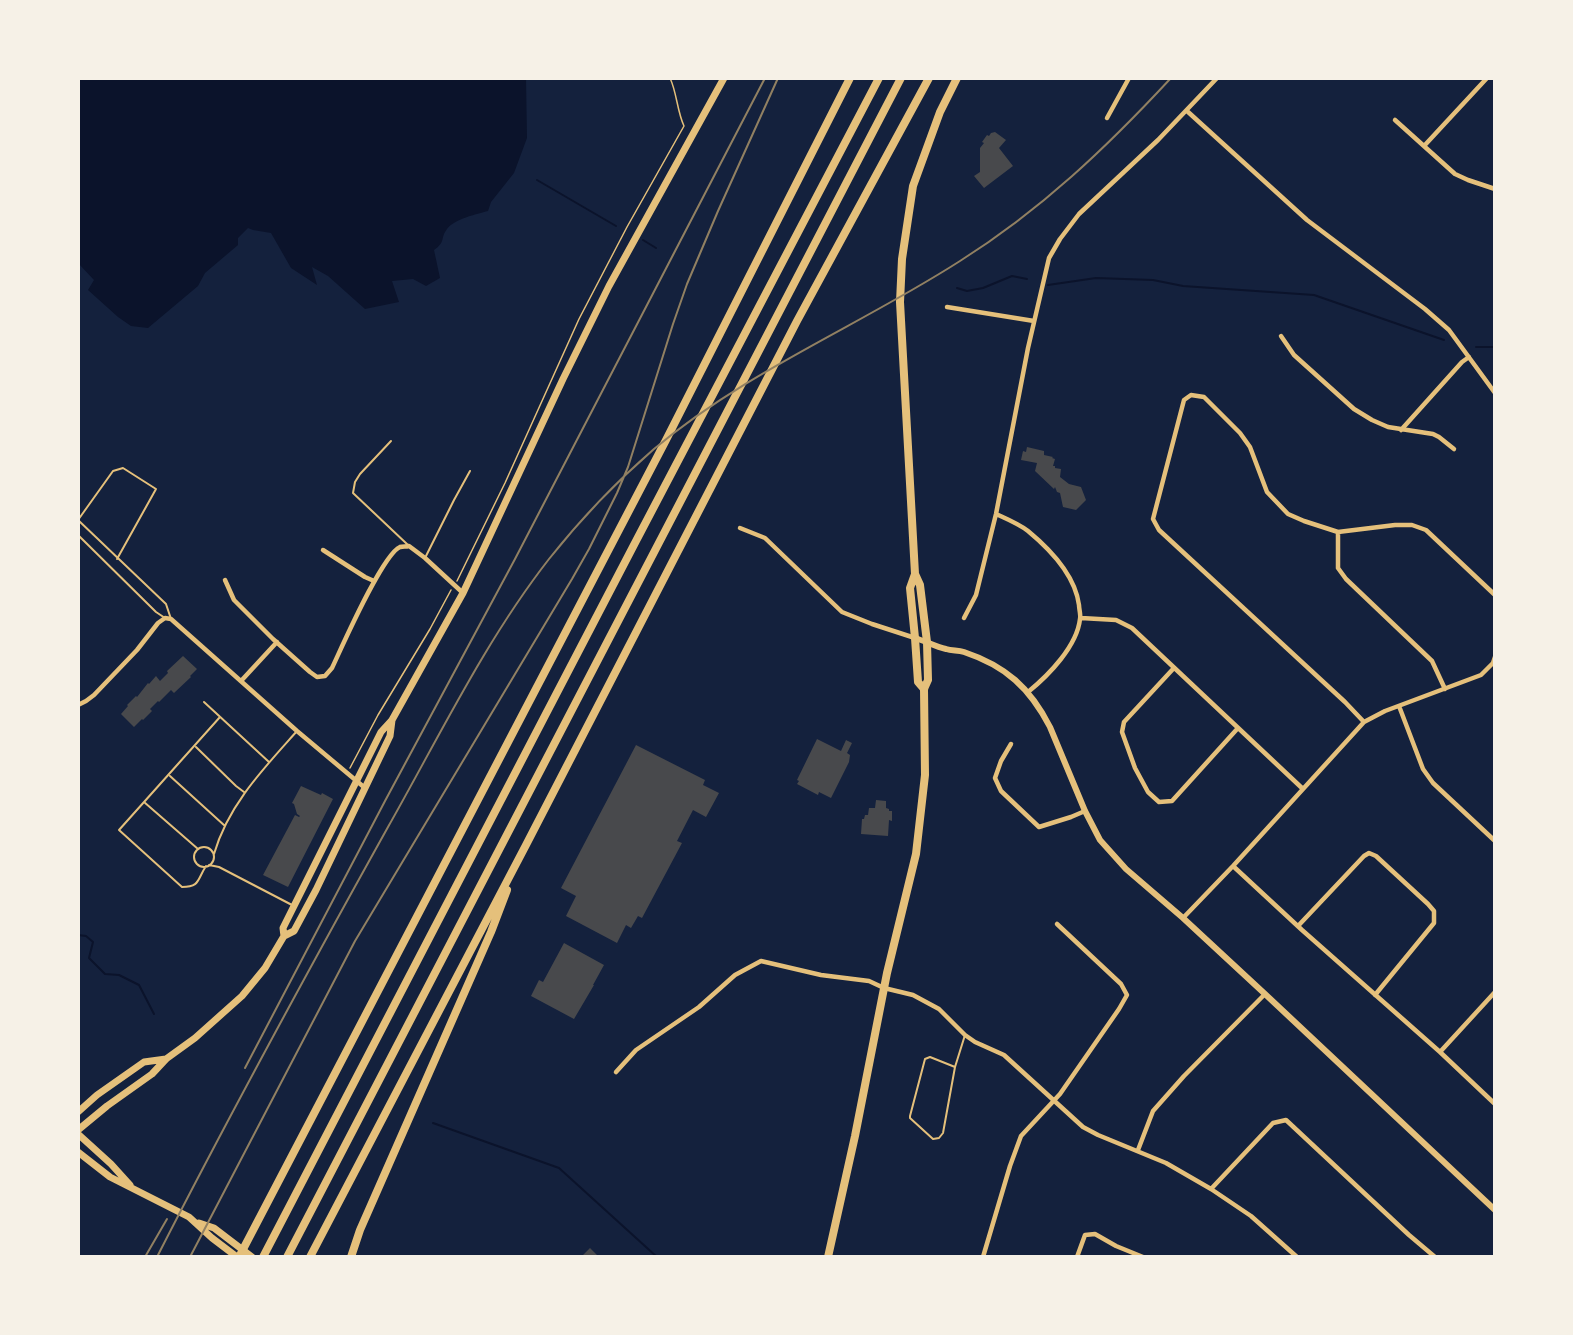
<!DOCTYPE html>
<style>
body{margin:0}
#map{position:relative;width:1573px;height:1335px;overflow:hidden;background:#14213d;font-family:"PT Serif",serif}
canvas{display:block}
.frame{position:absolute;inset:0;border:80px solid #f6f1e7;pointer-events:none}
</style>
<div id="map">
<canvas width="1573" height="1335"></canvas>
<div class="frame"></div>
</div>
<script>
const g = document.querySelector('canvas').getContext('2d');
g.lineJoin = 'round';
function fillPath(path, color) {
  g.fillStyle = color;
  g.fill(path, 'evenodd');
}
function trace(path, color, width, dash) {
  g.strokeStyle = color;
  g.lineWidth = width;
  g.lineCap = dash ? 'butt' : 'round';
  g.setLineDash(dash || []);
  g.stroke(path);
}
const water = new Path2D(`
 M78,78H526L527,138L514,173L491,202L488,211C477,214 454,219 447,229C440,238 446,242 434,250L440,278L426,286L413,279L392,281L399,302L365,309L328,276L312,267L317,285L291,268L271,233L253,230L248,228L238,238V245L205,273L198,286L148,328L131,326L118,317L88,290L94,280L78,263Z`);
const stream = new Path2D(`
 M537,180L616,226
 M643,240L656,248
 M1048,285L1096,278L1153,280L1183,286L1314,295L1444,340
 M957,288L967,291L983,288L1012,276L1027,279
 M1476,347H1495
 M78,935L86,936L93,942L89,958L105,974L119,975L139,985L154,1014
 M433,1123L559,1168L657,1257`);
const building = new Path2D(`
 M995,132L1006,140L999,148L1013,166L984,188L974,176L980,172V148L984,143L982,142L987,135L989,136L991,133Z
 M1027,447L1044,451V455L1053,457L1052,458L1055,459L1053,466H1055V468L1061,469L1060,477L1069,484L1081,487L1086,500L1076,510L1063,507L1060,493L1057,492L1055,487L1054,489L1035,471L1037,463L1021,460L1023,451L1026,452Z
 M183,656L197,669L190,676L191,677L174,693L171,690L159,702L158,701L150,709L152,711L143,720L142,719L134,727L121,714L128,706L127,705L136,696L137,697L148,683L149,684L156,676L160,681L168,673L167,671Z
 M817,739L841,751L846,740L852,743L847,753L850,755L849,762L831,798L819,792L818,795L797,784L799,781L797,780Z
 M636,745L705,780L703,785L719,793L706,817L693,810L677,841L682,843L642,918L638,916L631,928L626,925L617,943L566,916L576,896L561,888Z
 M301,786L321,795L322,793L333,799L288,887L263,875L295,815L299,817L300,816L297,814L294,804L292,803Z
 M876,800L886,801V808L889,809V811H892V821L889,820L888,836L861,834L862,819H864L865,815H868L869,808H875Z
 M564,943L604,965L593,985H594L574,1019L531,996L539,980L543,982Z
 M590,1248L599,1257H581Z`);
const path = new Path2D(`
 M457,581L505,483L579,319L627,227L684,126C677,111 677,93 670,78
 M350,768L378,715L430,629L451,590`);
const service = new Path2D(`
 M391,441L360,474L355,482L353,493L408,545
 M78,535L156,612L165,618
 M426,556L454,500L470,471
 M117,559L156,489L123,468L113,471L78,520L166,604L171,619
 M204,702L269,762
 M196,747L236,786L244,792
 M170,776L225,826
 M144,802L198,849
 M194 857a10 10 0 1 1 20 0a10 10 0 1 1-20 0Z
 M214,854C228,805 264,768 297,731
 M209,865L219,867L292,905
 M206,866C197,880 200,887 182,887L119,830L220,717
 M955,1067L930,1057L925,1059L910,1116V1118L933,1139L939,1138L943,1133L955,1067L965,1035`);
const minor = new Path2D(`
 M1187,111L1307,220L1425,309L1449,330L1495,393
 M1107,118L1129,78
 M1395,120L1455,174L1468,180L1495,189
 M1424,146L1487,78
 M947,307L1034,321
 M1281,336L1294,355L1354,409L1372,420L1388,427L1433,434L1439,437L1454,449
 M1401,430L1462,362L1469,357
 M996,514C1007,519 1019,524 1028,531C1051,550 1075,575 1079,605C1079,609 1081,615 1080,619C1077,646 1049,675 1028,692
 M740,528L765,538L842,612L872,624L915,638
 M1338,532V568L1346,579L1432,661L1445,689
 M323,550L365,577L374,581
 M225,580L234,600L273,639L310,672L317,677L325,676L332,668C342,647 382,555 400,547C403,546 406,547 409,546L425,558L463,593
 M964,618L976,595L996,514L1028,348L1049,258L1060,239L1079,214L1158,140L1217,78
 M1081,618L1116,620L1132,628L1303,789
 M1173,669L1124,722L1122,732L1135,768L1148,792L1159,802L1172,801L1238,728
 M241,681L277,642
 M78,705L86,701L94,695L137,650L158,623L165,618L171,619L297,731L365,788
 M1399,706L1423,769L1433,783L1495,841
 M1364,722L1345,702L1159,530L1153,519L1184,400L1191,395L1204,397L1240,433L1250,447L1267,492L1288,514L1304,521L1338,532L1395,525H1412L1426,530L1495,595
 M1011,744L1001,761L995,778L1001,791L1039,827L1071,817L1085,811
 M1233,866L1302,930L1440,1052L1495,1104
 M1183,918L1233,866L1364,722L1385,711L1481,675L1493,663L1495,657
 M1298,926L1364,856L1369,853L1376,856L1428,904L1434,911V923L1375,995
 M1440,1052L1495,992
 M616,1072L636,1050L699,1007L735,975L761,961L821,975L869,981L884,988L913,995L939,1009L965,1035L975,1042L1004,1055L1083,1127L1098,1135L1166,1163L1211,1189L1251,1216L1297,1257
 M1138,1150L1153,1111L1184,1076L1265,994
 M1211,1189L1273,1123L1286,1120L1409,1235L1435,1257
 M983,1257L1010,1166L1021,1136L1060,1094L1119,1009L1127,995L1121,984L1057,924
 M1077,1257L1085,1235L1095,1234L1116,1246L1143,1257`);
const tertiary = new Path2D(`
 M915,638C925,641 936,647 946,649C952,651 958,650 964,652C1006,666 1030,688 1050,727L1085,811L1100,840L1126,869L1183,918L1265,994L1495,1210`);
const secondary = new Path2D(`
 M284,936L294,931L316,890L390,736L392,720
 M78,1112L97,1095L144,1062L166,1059
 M78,1130L107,1106L152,1074L166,1059L195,1038L242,996L265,968L284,936L283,928L381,732L392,720L463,593L563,379L609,286L724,78
 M78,1134L111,1164L130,1185
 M78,1152L110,1177L189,1217L212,1238L237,1257
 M199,1223L214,1228L252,1257`);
const primary = new Path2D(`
 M915,574L910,588L915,638L918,682L924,689
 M828,1257L855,1136L887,973L916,854L925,775L924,689L928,680L927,642L920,585L915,574L900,302L902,259L913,186L940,112L957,78`);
const motorway = new Path2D(`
 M239,1257L666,440L850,78
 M263,1257L636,541L879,78
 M287,1257L901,78
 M310,1257L526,845L797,321L929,78
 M351,1257L360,1230L491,932L507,890`);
const rail = new Path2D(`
 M245,1068L385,801L515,559L765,78
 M145,1257L167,1219
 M157,1257C231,1112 309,969 388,827C439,737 485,641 549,559C580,520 616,482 654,449C746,371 859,326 960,261C1041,210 1107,147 1171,78
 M190,1257L355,941L572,579L589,549L617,493L628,467L673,324L687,284L718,211L778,78`);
fillPath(water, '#0b132b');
trace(stream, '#0b132b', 2);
fillPath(building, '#48494c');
trace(path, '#e5c07b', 1.5);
trace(service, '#e5c07b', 2);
trace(minor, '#e5c07b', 4.5);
trace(tertiary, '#e5c07b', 6);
trace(secondary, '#e5c07b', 7);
trace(primary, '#e5c07b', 8);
trace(motorway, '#e5c07b', 8);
trace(rail, '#918062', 2);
</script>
